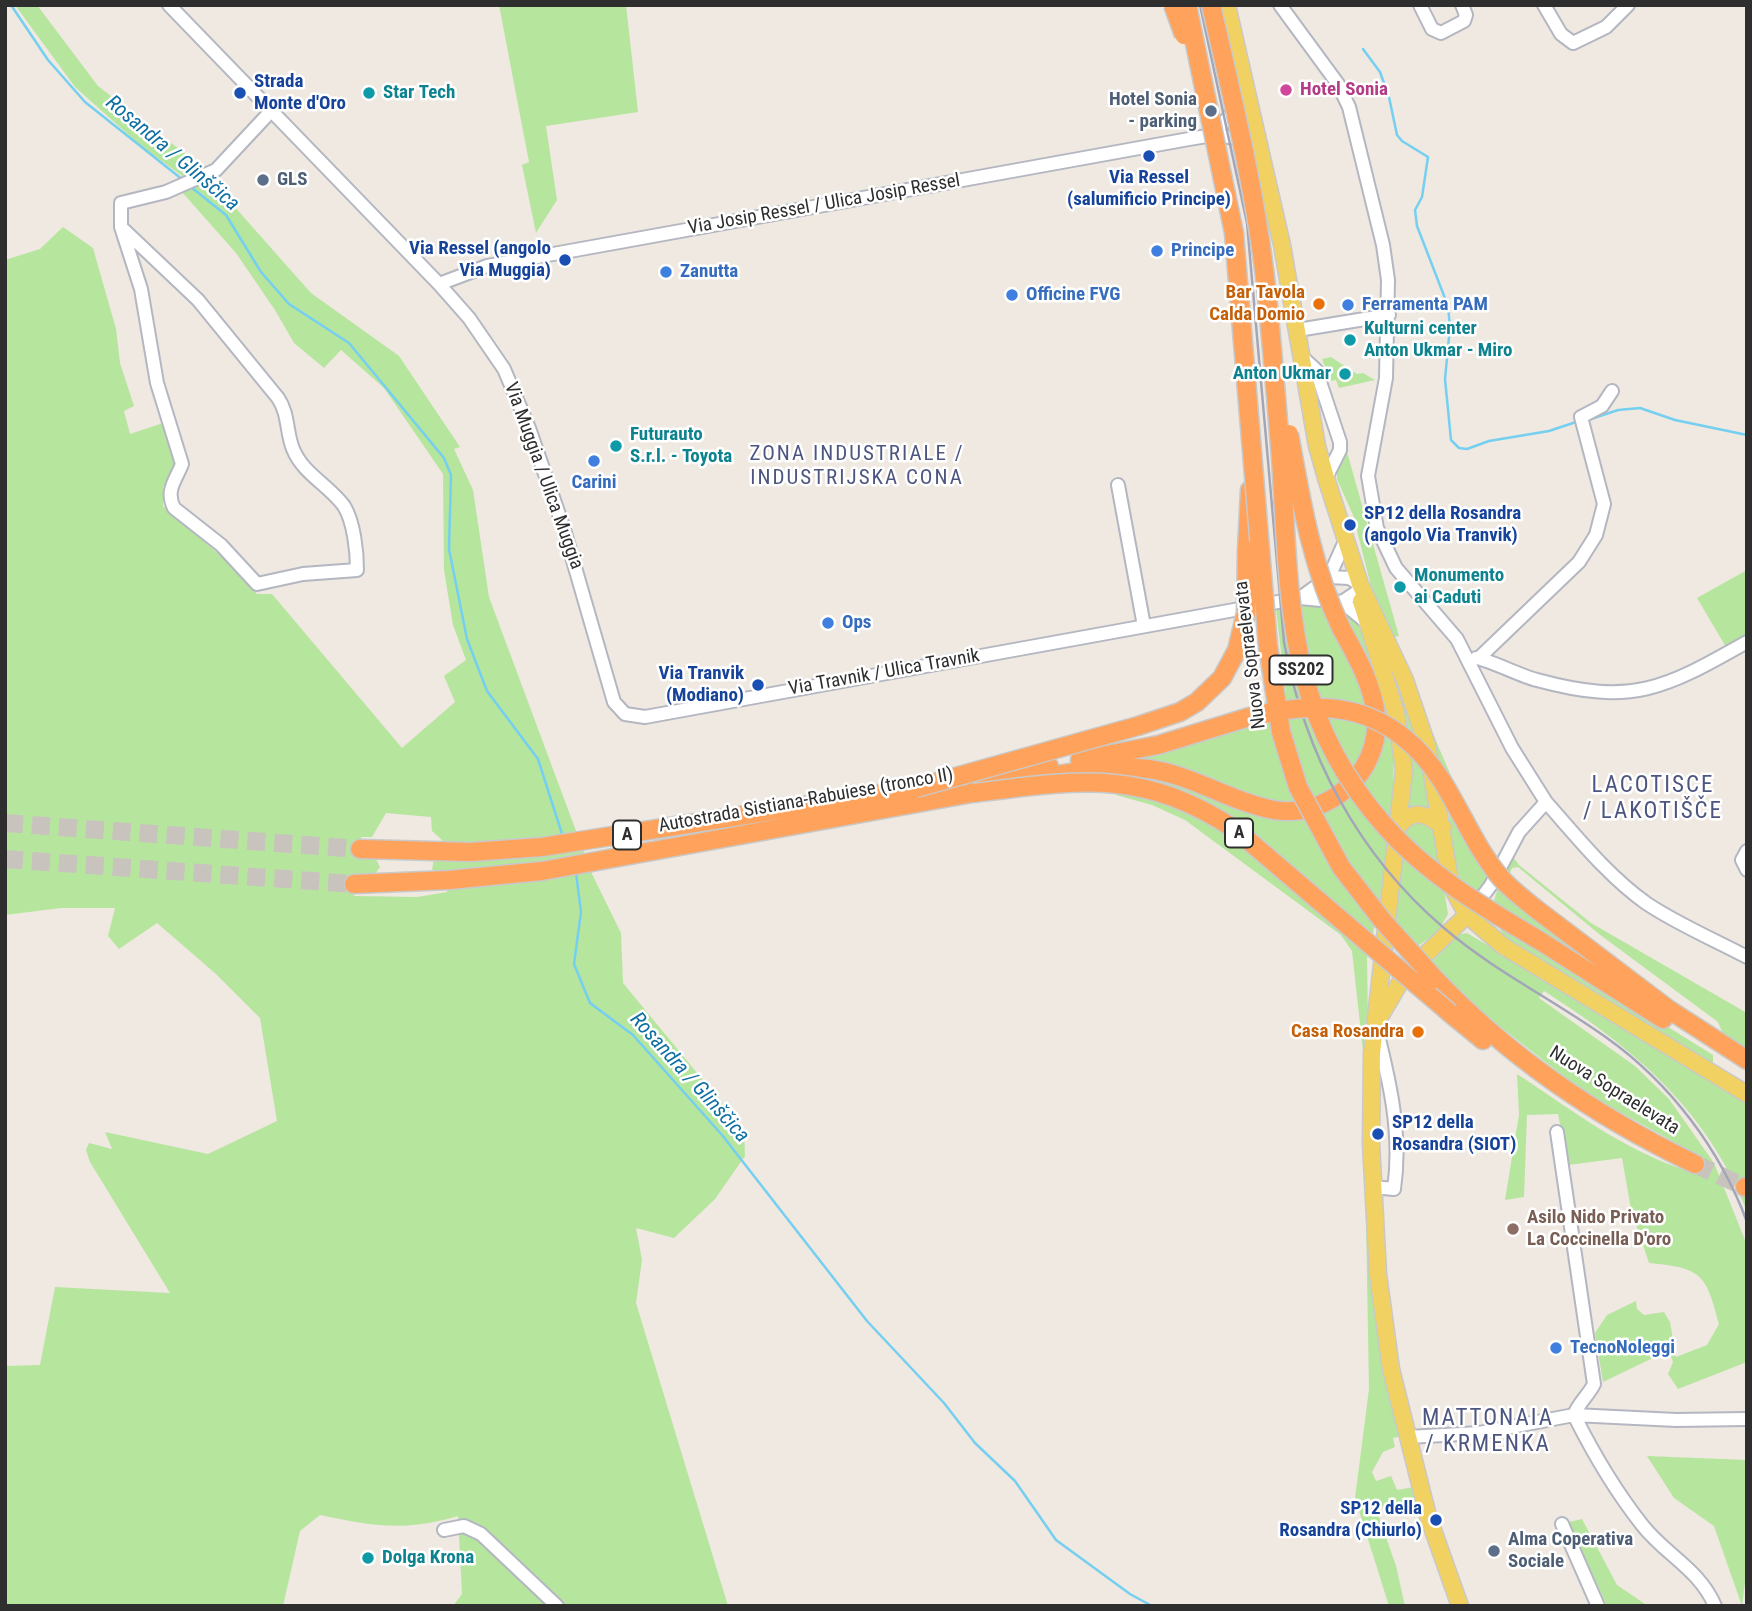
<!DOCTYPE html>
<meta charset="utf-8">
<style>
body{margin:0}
#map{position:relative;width:1752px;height:1611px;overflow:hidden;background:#efe9e1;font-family:"Roboto Condensed",sans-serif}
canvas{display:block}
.frame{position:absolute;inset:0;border:7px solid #2e2e2e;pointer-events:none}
</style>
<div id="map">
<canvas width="1752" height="1611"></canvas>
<div class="frame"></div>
</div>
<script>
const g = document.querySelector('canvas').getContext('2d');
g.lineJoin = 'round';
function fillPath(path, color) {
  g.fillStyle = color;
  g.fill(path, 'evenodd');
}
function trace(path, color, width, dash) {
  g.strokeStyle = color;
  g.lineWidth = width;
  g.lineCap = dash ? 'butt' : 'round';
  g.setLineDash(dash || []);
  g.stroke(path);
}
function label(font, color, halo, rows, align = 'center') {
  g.font = font + ' "Roboto Condensed",sans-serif';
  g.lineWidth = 5;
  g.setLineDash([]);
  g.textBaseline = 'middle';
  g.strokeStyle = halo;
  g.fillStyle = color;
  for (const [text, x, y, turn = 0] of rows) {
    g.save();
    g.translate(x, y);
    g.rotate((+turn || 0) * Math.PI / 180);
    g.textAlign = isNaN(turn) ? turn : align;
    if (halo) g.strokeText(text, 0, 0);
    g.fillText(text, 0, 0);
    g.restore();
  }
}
const green = new Path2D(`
 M15,5H37L98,86L193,160L311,293L399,356L460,447L454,449L473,490L489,597L592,874L621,933L623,983L744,1130L745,1156L715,1199L674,1238L636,1228L642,1260L636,1303L728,1606H453L462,1594L458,1516C403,1532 374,1526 320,1515L300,1531L283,1606H5V1366L40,1365L55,1287L170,1293L90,1162L86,1150L89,1143L112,1149L105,1132L208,1154L277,1121L260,1018L216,974L157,923L119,949L108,936L115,908H61L5,915V260L40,249L63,227L93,248L116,329L120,363L134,406L124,411L130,434L163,423L175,464L163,487V506L222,557L257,594H272L402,748L455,702L444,676L466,660L453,625L444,570L443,474L384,388L341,350L324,368L294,343L275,310L236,253L174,183L185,178L141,146L75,87ZM386,813L431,817L432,831L444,842L443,852L434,859L432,869L449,880L447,892L417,897L354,896L357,874H375L380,867L375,857L359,859L361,837H372Z
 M499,5H626L638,112L546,126L557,200L536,233L522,165L529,162Z
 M1331,357L1357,374L1363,373L1375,380L1339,388L1336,380L1330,381L1322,359Z
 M1347,452L1399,636L1394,637L1374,598L1353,515L1337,479V466Z
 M1747,570V643L1726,647L1697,598Z
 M1301,604H1335L1363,626L1389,720L1394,758L1393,790L1379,907L1367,958L1372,1274L1402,1436L1393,1438L1395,1447L1383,1452L1372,1472L1376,1481L1391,1476L1397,1490L1414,1487L1418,1505L1381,1507L1379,1517L1396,1566L1405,1606H1389L1355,1498L1369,1389L1363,1051L1352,951L1341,935L1185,820L1152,805L1116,795V749L1286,695L1276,609Z
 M1384,650L1416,736L1435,813L1407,811Z
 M1418,699L1460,797L1496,862L1483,886L1465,904L1456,870L1448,808Z
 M1418,818L1434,829L1448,914L1438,932L1415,948L1393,930L1406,827Z
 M1513,857L1519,865L1591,923L1747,1013V1053L1726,1041L1718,1022L1599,934L1518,867L1512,868L1509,876L1616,977L1535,944L1713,1055V1065L1505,937C1482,906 1499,888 1513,857Z
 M1467,933L1747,1099V1180L1742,1195L1747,1197V1211C1706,1109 1635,1049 1544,991L1539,998L1635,1066L1669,1099L1714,1163L1747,1245V1362L1678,1389L1668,1374L1673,1362L1667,1345L1661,1347L1657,1356L1603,1382L1595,1333L1607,1315L1636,1301L1637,1309L1644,1315L1664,1312L1670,1322L1676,1357L1707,1345L1719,1324C1706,1274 1702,1268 1649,1263L1631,1209L1622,1158L1568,1165L1558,1114L1527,1115L1524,1197L1505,1200L1519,1115L1517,1074C1581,1116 1629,1155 1704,1176L1695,1164L1710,1162L1584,1092L1475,1007L1408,988L1457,935Z
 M1647,1456L1747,1460V1567L1742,1606L1714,1526L1674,1498Z
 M1582,1519L1617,1585L1648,1606H1607L1569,1522Z`);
const stream = new Path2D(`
 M11,5L48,60L85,102L183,180
 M1363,49L1380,72L1389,97L1397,135L1402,141L1428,157L1422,197L1415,210L1417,226L1448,306L1450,327L1445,379L1451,440L1459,448L1467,449L1489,441L1549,431L1576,422
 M191,187L226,215L261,272L289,304L349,343L444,458L451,475L449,549L467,639L487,691L538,759L563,837
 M1588,420L1618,410L1640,408L1675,420L1747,435
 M576,873L581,912L574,964L590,1003L633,1035L722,1135L867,1321L944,1403L975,1443L1015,1481L1056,1540L1130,1594L1152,1606`);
const highwayTunnel = new Path2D(`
 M5,823L360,849
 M5,859L354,884
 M1695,1164L1745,1187`);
const minor = new Path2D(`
 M169,5L439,284L469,318L504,369L529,428L563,526L614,702L625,714L645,717L1300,598L1342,602L1365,621
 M1280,5L1338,84L1349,107L1383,245L1388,280L1386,378L1368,476L1377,528L1396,568L1457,639L1512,748L1546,802L1519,832L1491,885L1473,909
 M1420,5L1432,29L1441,33L1464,21L1466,15L1462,5
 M1544,5L1561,34L1573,43L1606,27L1628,5
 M1213,135L1238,106
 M121,227L198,300L278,398C289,414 286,432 293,449C303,474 329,485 344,506C354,522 357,552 357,570L303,574L257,584L221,545L174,508C165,490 176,480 182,464L157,383L141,289L121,227V203L166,192L216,170L272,110
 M439,284L487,266L1189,139L1213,135L1236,138L1247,133
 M1298,330L1389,315
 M1303,358L1316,370L1340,442V450L1326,478
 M1118,485L1144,626
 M1329,577L1349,578L1360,584L1357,592L1342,602
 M1300,598L1329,577L1346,539
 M1480,657L1579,562L1596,535L1604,504L1581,417L1602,406L1612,391
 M1476,658C1488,659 1520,676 1537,680C1633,706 1664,689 1747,642
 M1546,802C1577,837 1608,876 1646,903C1677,924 1713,939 1747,957
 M1747,851L1742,860L1747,870
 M1557,1132L1594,1384C1588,1396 1579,1402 1574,1415C1593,1453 1616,1492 1643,1526C1666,1555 1700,1570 1715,1606
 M1373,1187L1394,1189C1402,1135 1390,1083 1377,1031
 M1408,1437L1479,1433L1574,1415L1676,1420L1747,1419
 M1562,1524L1598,1606
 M444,1530L464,1526L481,1534L557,1606`);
const major = new Path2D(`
 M1227,5L1282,245L1317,446L1326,478L1360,584L1405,680L1427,745L1451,886L1467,915L1503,946L1747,1094
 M1361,601L1396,713L1404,770L1372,1053L1371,1143L1378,1274L1391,1369L1428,1516L1460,1606
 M1398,827C1413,808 1426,813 1443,827
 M1381,1015L1405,974L1467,915`);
const highway = new Path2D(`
 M1247,550L1250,490
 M1080,760L1158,745L1246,718
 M974,778L1049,766
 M1033,780C1071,772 1110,764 1149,769C1192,775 1231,802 1274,810C1329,819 1381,772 1376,716C1373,685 1356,655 1341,628
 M360,849L470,852L542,847L929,786
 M354,884L449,880L542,871L989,790
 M1536,909L1668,1009L1747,1060
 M1537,939L1663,1019
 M1435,979C1508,1056 1599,1118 1695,1164
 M1450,1013L1483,1040
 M1745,1187H1747`);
const rail = new Path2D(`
 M1200,5L1247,223L1284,642C1304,753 1358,855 1444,928C1494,971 1554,1000 1607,1038C1670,1083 1720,1149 1747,1222`);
const highwayBridge = new Path2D(`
 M1173,5L1184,35
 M1187,5L1234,233L1268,646L1281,732L1298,787L1341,867L1382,920L1435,979
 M1211,5C1234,104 1259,206 1268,306C1273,357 1277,408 1281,459C1290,599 1285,714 1385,826C1427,874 1483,907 1537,939
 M1289,434C1301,501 1312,567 1341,628
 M1246,718C1327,696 1393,705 1442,781C1462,813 1476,848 1500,877C1510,889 1524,899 1536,909
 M916,788L1138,726L1180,712L1197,702L1222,678L1237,650L1246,613L1247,550
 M974,793C1078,780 1143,768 1236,830L1450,1013`);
const markers = [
 [1286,90,7,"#d1479c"],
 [240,93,7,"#1a4fb4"],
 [369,93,7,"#0f9aa8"],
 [1211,111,7,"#5c6f8a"],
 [1149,156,7,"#1a4fb4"],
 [263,180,7,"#5c6f8a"],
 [1157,251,7,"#3f7fe0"],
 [565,260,7,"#1a4fb4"],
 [666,272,7,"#3f7fe0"],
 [1012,295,7,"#3f7fe0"],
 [1319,304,7,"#e8710a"],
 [1348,305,7,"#3f7fe0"],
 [1350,340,7,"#0f9aa8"],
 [1345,374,7,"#0f9aa8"],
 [616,446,7,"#0f9aa8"],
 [594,461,7,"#3f7fe0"],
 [1350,525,7,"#1a4fb4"],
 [1400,587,7,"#0f9aa8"],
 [828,623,7,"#3f7fe0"],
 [758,685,7,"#1a4fb4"],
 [1418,1032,7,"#e8710a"],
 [1378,1134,7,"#1a4fb4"],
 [1513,1229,7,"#8d6e63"],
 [1556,1348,7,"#3f7fe0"],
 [1436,1520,7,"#1a4fb4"],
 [1494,1551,7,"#5c6f8a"],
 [368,1558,7,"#0f9aa8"]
];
const shields = [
 [1301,670,63],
 [1239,833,28],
 [627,835,28]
];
const shieldNames = [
 ["SS202",1301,670],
 ["A",1239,833],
 ["A",627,835]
];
const transitNames = [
 ["Strada",254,82],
 ["Monte d'Oro",254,104],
 ["Via Ressel",1149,178,"center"],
 ["(salumificio Principe)",1149,200,"center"],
 ["Via Ressel (angolo",551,249,"right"],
 ["Via Muggia)",551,271,"right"],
 ["SP12 della Rosandra",1364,514],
 ["(angolo Via Tranvik)",1364,536],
 ["Via Tranvik",744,674,"right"],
 ["(Modiano)",744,696,"right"],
 ["SP12 della",1392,1123],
 ["Rosandra (SIOT)",1392,1145],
 ["SP12 della",1422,1509,"right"],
 ["Rosandra (Chiurlo)",1422,1531,"right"]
];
const hotelNames = [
 ["Hotel Sonia",1300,90]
];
const cultureNames = [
 ["Star Tech",383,93],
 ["Kulturni center",1364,329],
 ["Anton Ukmar - Miro",1364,351],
 ["Anton Ukmar",1331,374,"right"],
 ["Futurauto",630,435],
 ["S.r.l. - Toyota",630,457],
 ["Monumento",1414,576],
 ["ai Caduti",1414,598],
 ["Dolga Krona",382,1558]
];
const serviceNames = [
 ["Hotel Sonia",1197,100,"right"],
 ["- parking",1197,122,"right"],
 ["GLS",277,180],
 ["Alma Coperativa",1508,1540],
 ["Sociale",1508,1562]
];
const streetNames = [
 ["Via Josip Ressel / Ulica Josip Ressel",824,205,-10],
 ["Via Muggia / Ulica Muggia",543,476,70],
 ["Nuova Sopraelevata",1251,655,-97],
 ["Via Travnik / Ulica Travnik",884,673,-10],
 ["Autostrada Sistiana-Rabuiese (tronco II)",806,801,-10],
 ["Nuova Sopraelevata",1614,1091,32]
];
const shopNames = [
 ["Principe",1171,251],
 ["Zanutta",680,272],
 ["Officine FVG",1026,295],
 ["Ferramenta PAM",1362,305],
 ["Carini",594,483,"center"],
 ["Ops",842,623],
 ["TecnoNoleggi",1570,1348]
];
const foodNames = [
 ["Bar Tavola",1305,293],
 ["Calda Domio",1305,315],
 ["Casa Rosandra",1404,1032]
];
const educationNames = [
 ["Asilo Nido Privato",1527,1218],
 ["La Coccinella D'oro",1527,1240]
];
const waterNames = [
 ["Rosandra / Glinščica",172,154,40],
 ["Rosandra / Glinščica",689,1078,48]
];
const neighbourhoodNames = [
 ["ZONA INDUSTRIALE /",857,455],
 ["INDUSTRIJSKA CONA",857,479]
];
const quarterNames = [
 ["LACOTISCE",1653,786],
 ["/ LAKOTIŠČE",1653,812],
 ["MATTONAIA",1488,1419],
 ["/ KRMENKA",1488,1445]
];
fillPath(green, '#b6e59e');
trace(stream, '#75cff0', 2.5);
trace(highwayTunnel, '#c8c4bd', 18, [18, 9]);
trace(minor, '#b4b7c1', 16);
trace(major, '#c9c9c9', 19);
trace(highway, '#c9c9c9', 21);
trace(minor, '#fff', 12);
trace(major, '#f2d163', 16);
trace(highway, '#ffa35c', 18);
trace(rail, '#a3a6b8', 2.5);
trace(highwayBridge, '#c9c9c9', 21, []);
trace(highwayBridge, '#ffa35c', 18);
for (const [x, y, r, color] of markers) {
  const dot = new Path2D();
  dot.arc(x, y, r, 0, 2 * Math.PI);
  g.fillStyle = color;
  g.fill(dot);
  trace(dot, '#fff', 2.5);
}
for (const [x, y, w] of shields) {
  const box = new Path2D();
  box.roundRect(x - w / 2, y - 14.5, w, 29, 5);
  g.fillStyle = '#fff';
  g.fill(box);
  trace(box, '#2e2e2e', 2);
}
label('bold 18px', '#2e2e2e', null, shieldNames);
label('bold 19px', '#164399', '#fff', transitNames, 'left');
label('bold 19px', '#b23c85', '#fff', hotelNames, 'left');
label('bold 19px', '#0d838f', '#fff', cultureNames, 'left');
label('bold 19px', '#4e5e75', '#fff', serviceNames, 'left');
label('19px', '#2e2e2e', '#fff', streetNames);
label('bold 19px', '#366cbe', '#fff', shopNames, 'left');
label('bold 19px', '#c56008', '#fff', foodNames, 'right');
label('bold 19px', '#785e54', '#fff', educationNames, 'left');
label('italic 21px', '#0d6fa3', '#fff', waterNames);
g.letterSpacing = '2px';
label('21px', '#4d5680', '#fff', neighbourhoodNames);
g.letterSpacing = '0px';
g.letterSpacing = '2px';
label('23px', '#4d5680', '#fff', quarterNames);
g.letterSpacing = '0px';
</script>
